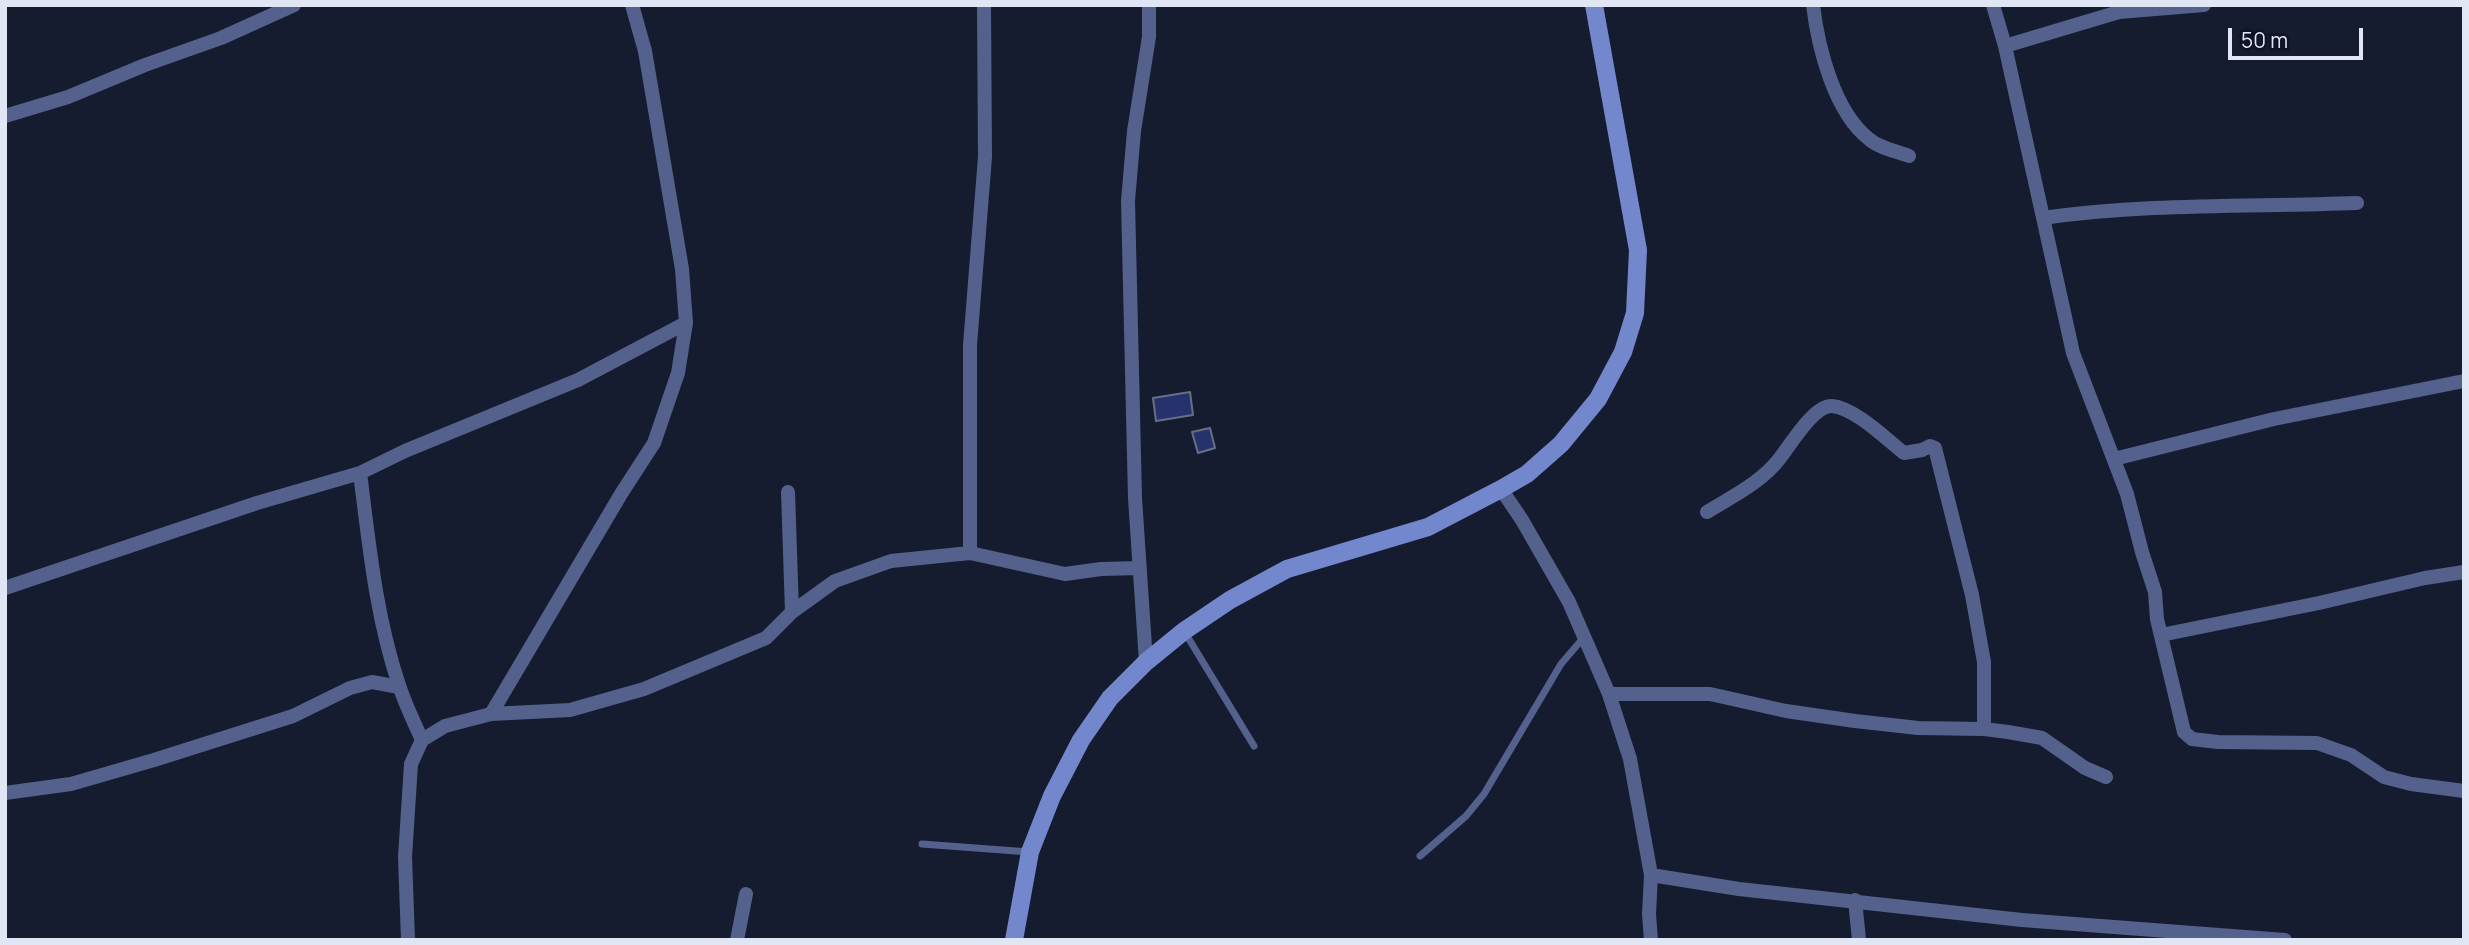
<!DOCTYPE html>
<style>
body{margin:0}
#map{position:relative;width:2469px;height:945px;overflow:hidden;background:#161c30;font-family:Manrope,sans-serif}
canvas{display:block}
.frame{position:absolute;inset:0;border:7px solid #e1e6f4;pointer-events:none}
.scale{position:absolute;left:2228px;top:28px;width:135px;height:32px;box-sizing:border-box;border:4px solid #e1e6f4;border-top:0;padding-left:9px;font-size:21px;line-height:24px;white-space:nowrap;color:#e1e6f4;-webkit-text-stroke:5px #0e1326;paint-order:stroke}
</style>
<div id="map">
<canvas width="2469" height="945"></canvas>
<div class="frame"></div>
<div class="scale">50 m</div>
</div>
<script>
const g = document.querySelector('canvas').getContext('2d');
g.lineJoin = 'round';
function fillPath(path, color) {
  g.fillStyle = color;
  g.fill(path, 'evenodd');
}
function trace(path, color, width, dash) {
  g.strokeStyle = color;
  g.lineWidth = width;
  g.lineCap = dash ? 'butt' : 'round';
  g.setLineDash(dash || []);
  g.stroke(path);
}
const building = new Path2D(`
 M1190,392L1193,415L1156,421L1153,398Z
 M1210,428L1215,448L1198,453L1192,432Z`);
const service = new Path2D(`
 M1184,631L1254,746
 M922,844L1029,852
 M1420,856L1466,816L1484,794L1561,664L1585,636`);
const minor = new Path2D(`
 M1813,5C1818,47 1834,112 1869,139C1879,148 1896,151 1909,156
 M1993,5L2005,46L2073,353L2127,494L2142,552L2155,592L2157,619L2184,732L2192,739L2218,742L2317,743L2351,755L2384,777L2411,784L2464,791
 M2005,46L2119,12L2204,5
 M5,116L68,97L145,65L221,38L294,5
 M2043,218C2147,203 2253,207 2357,203
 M2114,459L2274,419L2464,381
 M360,473C369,544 376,617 399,685C405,704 414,722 422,740
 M1501,489L1522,520L1569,602L1609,694L1630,759L1651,875L1649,914L1651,940
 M788,492L792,612
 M1707,512C1733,496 1762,482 1780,458C1791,444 1814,405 1832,406C1855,408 1886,439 1904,453L1922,450L1930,446L1935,448L1972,595L1984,662V729
 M970,553V345L985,157L984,5
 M5,588L257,503L360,473L405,451L578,380L686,323
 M2161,635L2319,603L2425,578L2464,572
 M1146,662L1135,498L1128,201L1134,131L1149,37V5
 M1609,694H1710L1786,711L1855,721L1918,728L1984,729L2008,732L2042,738L2085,768L2106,777
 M491,714L621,494L654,443L678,373L686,323L682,269L645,51L632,5
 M5,793L71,784L154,760L293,716L350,688L372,682L399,687
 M1651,875L1739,889L2022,920L2285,940
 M1855,900L1859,940
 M408,940L405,857L411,764L422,740L445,726L491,714L570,710L644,689L766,638L792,612L835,581L891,561L970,553L1065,574L1101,569L1139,568
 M737,940L746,894`);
const secondary = new Path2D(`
 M1014,940L1030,852L1052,796L1081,740L1110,698L1146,662L1184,631L1230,600L1287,569L1428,527L1501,489L1527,474L1561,444L1598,399L1623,352L1635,313L1638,250L1594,5`);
fillPath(building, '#26326c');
trace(building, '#676e87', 2);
trace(service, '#54618d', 7);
trace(minor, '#54618d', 14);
trace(secondary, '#7387cd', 18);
</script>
